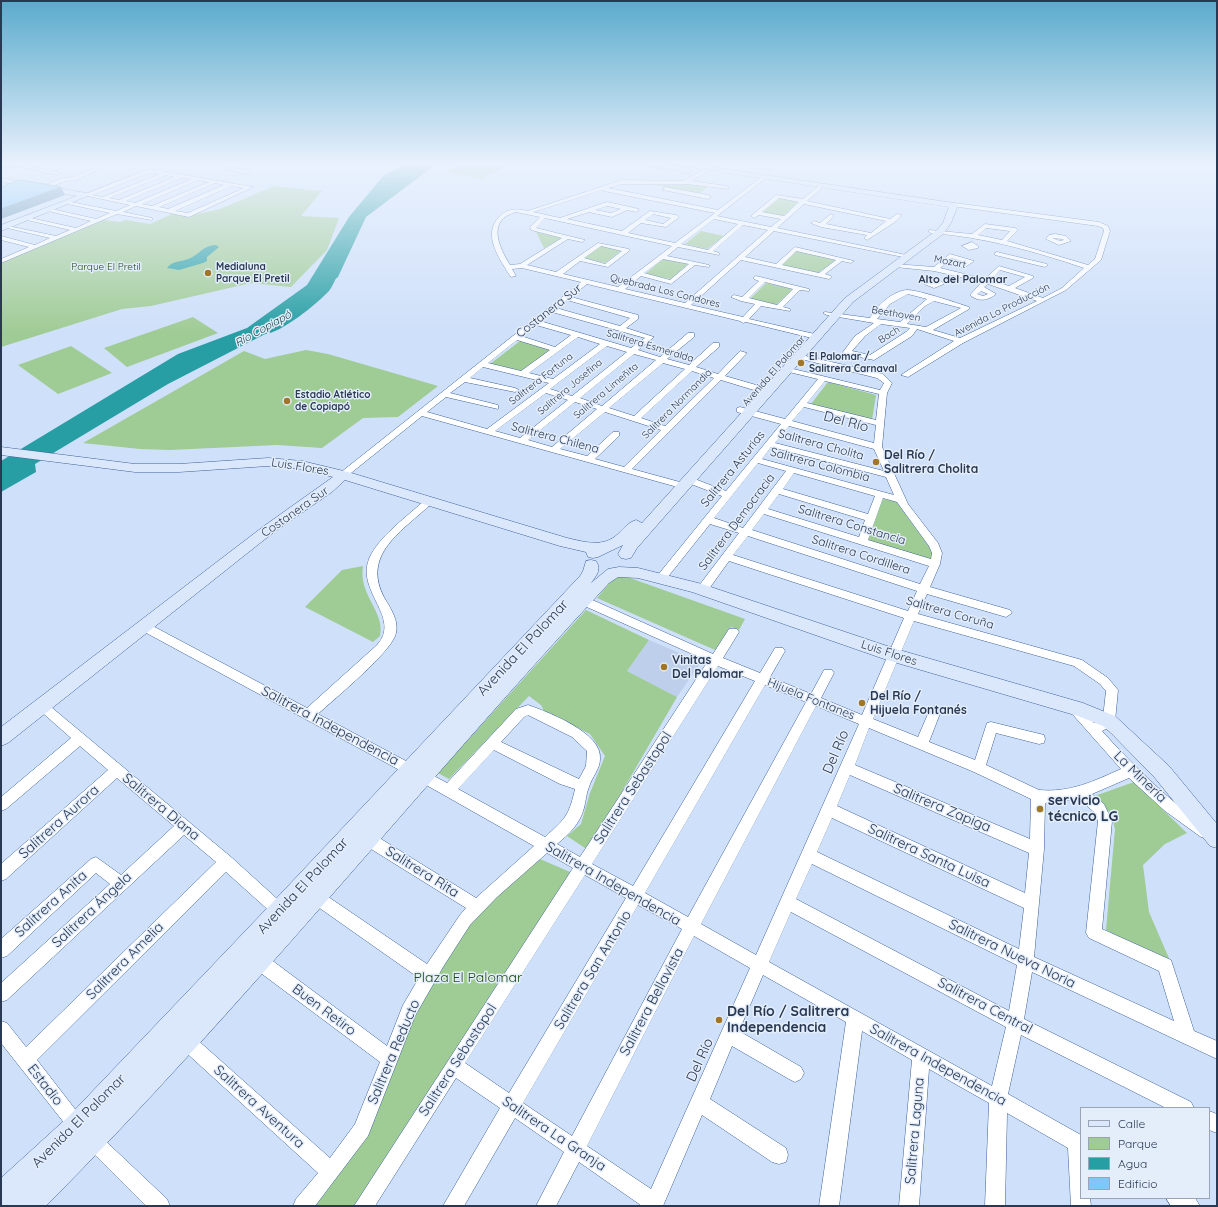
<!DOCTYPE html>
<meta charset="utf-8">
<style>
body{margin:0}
#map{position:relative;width:1218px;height:1207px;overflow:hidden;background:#cfe0fa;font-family:Quicksand,sans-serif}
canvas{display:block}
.frame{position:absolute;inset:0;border:2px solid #293953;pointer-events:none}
.legend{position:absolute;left:1080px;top:1107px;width:130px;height:92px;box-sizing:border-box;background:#e4edfa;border:1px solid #99a5b7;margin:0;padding:5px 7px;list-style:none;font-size:12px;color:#293953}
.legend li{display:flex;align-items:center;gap:8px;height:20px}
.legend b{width:20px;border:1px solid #99a5b7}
</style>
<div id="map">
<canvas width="1218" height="1207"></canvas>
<div class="frame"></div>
<ul class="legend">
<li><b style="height:5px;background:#dbe8fc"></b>Calle</li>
<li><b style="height:11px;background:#9fcb94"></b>Parque</li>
<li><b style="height:11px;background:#269ea3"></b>Agua</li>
<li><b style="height:11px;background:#7ec7f8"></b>Edificio</li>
</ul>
</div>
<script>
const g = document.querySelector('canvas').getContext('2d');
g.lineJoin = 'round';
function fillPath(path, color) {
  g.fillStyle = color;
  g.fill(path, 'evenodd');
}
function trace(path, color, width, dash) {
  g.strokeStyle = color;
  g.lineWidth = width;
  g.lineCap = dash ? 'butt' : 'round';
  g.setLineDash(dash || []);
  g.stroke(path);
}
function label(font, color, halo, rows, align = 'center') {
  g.font = font + ' Quicksand,sans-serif';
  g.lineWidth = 3;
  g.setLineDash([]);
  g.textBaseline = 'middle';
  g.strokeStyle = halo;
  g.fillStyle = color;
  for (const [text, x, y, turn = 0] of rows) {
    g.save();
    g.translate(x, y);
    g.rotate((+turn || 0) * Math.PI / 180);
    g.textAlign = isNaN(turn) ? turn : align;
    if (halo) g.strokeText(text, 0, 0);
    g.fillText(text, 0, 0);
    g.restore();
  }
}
const built = new Path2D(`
 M649,640L701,662L677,697L627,671Z`);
const green = new Path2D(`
 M459,165H508L481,179L446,171Z
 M688,183L709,186L699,194L654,185H676Z
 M274,186L322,191L301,216L339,218L327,250L291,287L251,283L151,306L122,309L1,347V263L104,220L120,222L126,220L150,224L174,213L192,215L220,209Z
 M779,198L799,201L783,216L761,213Z
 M701,231L724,236L707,249L685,244Z
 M536,232L563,238L544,248Z
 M602,245L622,250L605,263L584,258Z
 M799,251L835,259L836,260L818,273L781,265L795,252Z
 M663,259L688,264L671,279L645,274Z
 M766,283L793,289L776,305L749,300Z
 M193,317L218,333L127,367L104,348Z
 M520,341L551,350L523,371L490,364Z
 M71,346L112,373L58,394L18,365Z
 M306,350L328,354L438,386L398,417L363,418L322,448L277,445L170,450L140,449L83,443L244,351L265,359Z
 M828,382L876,395L872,420L811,404Z
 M882,499L896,501L933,552L930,560L867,541Z
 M363,566C358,595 385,611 380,636L373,642L305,607L342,570Z
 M623,576L630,578L745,619L739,630L731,627L715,650L597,598L612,580Z
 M586,610L649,640L627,671L677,697L588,850L567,836L581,824L590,793L605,756L590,734L544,711L541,705L529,696L449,779L438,773Z
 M1134,782L1187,833L1165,844L1143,865L1149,912L1171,963L1106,930L1115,829L1111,814L1092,797Z
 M533,856L577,875L358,1206H312L335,1178L416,1006L468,923Z`);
const water = new Path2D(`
 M405,165H435L366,217L338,277L269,332L168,384L35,464L36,472L1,492V461L178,354L247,328L307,285L349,217L384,175Z
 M216,245L219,247L207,257V261L203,263L179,270L167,268C172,261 180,262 188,259C200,255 201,246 216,245Z`);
const river = new Path2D(`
 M336,263L341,266C337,274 335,283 329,291C318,303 276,338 260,334L258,331L260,328C281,317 306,306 321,286C326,279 328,271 332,264Z`);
const street = new Path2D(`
 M12,165H24L61,173L58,175Z
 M102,165H109L76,180L66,181L43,189L40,187L63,178L73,177Z
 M198,165H203L200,168Z
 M712,165H718L691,181L727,186L729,189L687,184H622L608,188L718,210L764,175L766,178L717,216L771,227L781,219L759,215L754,218L751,216L776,195L803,199L821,184L823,187L807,201L890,219L897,214L902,215L895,222L867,240L864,238L867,235L821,227L811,223L814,221L820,223L831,214L834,216L826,224L871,233L886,221L804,204L777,228L911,256L908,258L774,231L745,257L776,264L795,247L854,261L851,263L842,261L825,274L831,276L832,277L829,279L741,260L691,305L743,317L755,304L741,301L731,297L734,295L742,297L759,281L754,279V277L756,276L809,289V291L800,290L783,307L790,309V311L761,306L749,319L819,335L820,337L816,339L746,322L743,323L740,321L587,284L571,297L638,315V319L626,328L654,337L638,350L660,357L688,333H694V337L667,359L689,365L713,343H719V347L696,367L718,374L740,351L747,353L725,376L763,387V391H757L721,380L632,469L687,484L689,486L687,488H681L422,416L346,477H340V473L581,282L522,268L512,269L516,276L511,277C500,260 481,234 500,216C508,208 517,209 528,211L622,180L683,181ZM602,190L604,191L715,213L675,243L628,233L641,223L666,227L678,218V216L676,215L650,211L622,231L567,219L589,212L612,217L627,210L637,212L639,209L607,202L560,218L533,212ZM779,198L799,202L784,216L762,212ZM607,206L621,209L611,213L595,210ZM516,212L540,217L530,227L531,230L562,238L520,264L510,265C499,247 486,220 516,212ZM653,214L671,218L663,224L645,220ZM545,218L672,246L618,287L563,274L580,261L608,267L629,251V249L598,243L556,272L527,265L568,239L582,242L585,240L536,228ZM714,219L738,224L708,250L681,244ZM743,225L768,230L685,303L625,289L641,276L671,284L695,265L709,267V265L667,256L678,247L719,255V253L713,251ZM601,246L622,251L605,264L584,258ZM796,251L836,260L819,273L782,265ZM663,259L689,264L670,280L644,273ZM765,282L793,289L777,305L749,298ZM567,300L630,318L620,326L556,308ZM552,312L645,338L631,348L540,321ZM536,325L571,335L555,347L521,336ZM578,337L600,344L553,379L529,373ZM517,340L550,350L521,371L488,363ZM607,346L627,352L572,396L550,389ZM634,354L656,360L602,406L580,398ZM663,363L685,369L634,416L609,408ZM483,367L549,383L487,429L427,412L446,397L498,409V405L450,393L465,382L515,392L519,390L515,388L470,378ZM692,371L714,378L665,426L641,418ZM546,393L568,400L520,438L495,431ZM575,402L597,409L552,447L528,440ZM605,412L661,430L624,467L595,459L619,436V432H613L587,456L560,449Z
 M228,167L248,170L251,172L248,174L226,170Z
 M149,169L253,187L189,217L136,206L123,212L152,218V220L117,214L1,263V259L29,247L1,240V236L35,245L50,238L3,227V225L56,236L70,230L23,219L26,217L76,228L91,221L44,210L47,208L96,219L110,213L63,203L66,201L116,211L130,205L83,195ZM149,173L160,174L103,197L92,195ZM166,175L175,177L119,200L109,198ZM181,178L192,179L135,203L126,201ZM198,180L209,182L152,206L142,204ZM215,183L224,185L168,209L159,207ZM231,186L244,188L188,213L175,211Z
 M665,187L708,195L711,197L708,199L663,190Z
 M954,203L1099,222L1108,226L1110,231L1101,260L1066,290L963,343L908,377L901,375L954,341L917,329L912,336L874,360L844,354L843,352L855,336L874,323L827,315L823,313L825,312L870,318C877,305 892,292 906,290C916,289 957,303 969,307V309L933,330L960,338L1037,301L988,284L984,287L996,294C988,301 978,302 970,295L982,282L934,271L896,267L893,265L894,264L934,267L950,254L974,261L964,268L945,264L940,268L985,279L999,266L1033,276V278L1015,288L1043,298L1062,288L1084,268C1034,251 984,237 931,233L929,232V230L972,234L985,224L1015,228L1018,230L1007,241L1088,265L1095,259L1104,231L1103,228L1098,226L952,206ZM986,228L1010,231L1002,240L978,235ZM951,258L966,262L963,264L948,261ZM1000,270L1025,277L1009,286L991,280ZM981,291L988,294L983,296L977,294ZM908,294L927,299L900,322L877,319L890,304ZM934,301L961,308L926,327L907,324L925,306ZM881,324L910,328L906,332L870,355L852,351L865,336Z
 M1055,234L1066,236L1071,241L1059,245L1046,239L1049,235ZM1052,238L1062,239L1064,240L1060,241Z
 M972,242L978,246V248L969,250L962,246Z
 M997,252L1047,264L1048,265L1045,267L995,255V253Z
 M931,278L940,280L944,284L934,288L924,284V280Z
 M797,354L883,374L892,383L887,393L882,447L908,504L938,543L942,553L940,564L930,587L1010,610L1012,613L1006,617L927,594L918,614L1082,660L1108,678L1118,690L1115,721L1113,725L1102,731C1129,761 1157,789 1189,814C1197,819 1209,823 1213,832L1211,837L1206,838L1201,837L1165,811L1129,778L1092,794L1104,804L1112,821L1102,929L1171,960L1194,1031L1217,1041V1059L1032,972L1024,1019L1191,1102L1194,1108H1166L1021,1035L1008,1094L1081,1135V1198H1090L1091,1206H1071L1068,1148L1007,1113L1005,1206H985L989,1103L929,1069L919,1206H899L912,1060L862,1031L839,1206H819L846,1022L763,975L739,1031L801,1067L804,1073L801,1079L795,1082L789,1079L732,1046L710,1099L786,1148L788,1155L786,1162L779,1164L772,1162L702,1115L663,1206H642L579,1162L556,1206H536L564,1152L515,1118L464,1206H443L500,1108L456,1078L375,1206H354L573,868L547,853L497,897L470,925L443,967L415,1016L368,1136L315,1206H293L296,1199L318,1173L181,1048L179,1042L181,1036L187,1034L193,1036L330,1158L355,1124L380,1062L254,968L252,962L254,956L260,954L266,956L387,1046L403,1005L419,978L311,902L308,897L311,892L316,890L321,892L427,964L460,915L466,908L363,844L361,839L363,834L368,833L373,834L476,898L534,846L405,773L139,629L137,626L139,623H147L307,708L377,645C402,618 356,592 369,559C378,537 408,516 426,499H432L434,501L432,503C403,531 360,554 385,599C391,609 399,621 396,633C393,651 334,699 318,714L447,783L516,709L528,705C548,712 603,733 600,759C600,769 592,777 589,787C586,794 586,801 584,808C580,824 569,834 557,844L580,857L708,661L580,604L579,601L580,598H588L713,654L729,629H737L739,632L723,658L760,673L775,648H783L785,651L770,677L811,694L824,670H832L834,673L821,698L862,715L904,618L729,561L706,593H698L697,590L698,587L739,533L710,524L667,578H659L658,575L722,496L686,482V478H692L726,491L781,424L737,412V408L740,407L785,419L818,379L785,371V367L880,390L884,383L877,378L797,358ZM825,381L879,394L876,420L807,403ZM804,407L876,425L874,443L792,421ZM789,426L874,449L884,471L775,443ZM771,447L886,477L894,495L762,459ZM758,463L786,471L743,528L714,518ZM794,473L875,496L868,514L783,489ZM779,494L865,520L859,537L768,509ZM883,498L897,502L929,546L932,553L931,559L868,540ZM764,514L929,566L920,584L752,530ZM748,536L917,591L908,611L733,555ZM914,621L1074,666L1100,684L1106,691L1103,718L1094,723C1088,716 1079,701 1069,704L1067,708L1121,769C1094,781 1070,793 1039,790L986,765L996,733L1039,744L1044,743L1045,739L1044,735L991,722L987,723L975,760L929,742L941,711L939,707L935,706L931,707L918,737L873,719ZM718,666L755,681L633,886L592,864ZM765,685L806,702L688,917L645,893ZM816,706L859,724L756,955L701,924ZM528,715L572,737L587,751L586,766L579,779L501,742L524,717ZM869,728L974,772L1031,799L1030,839L855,765ZM494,750L560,784L575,789C569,816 565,819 545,837L458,789ZM850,775L1029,853L1025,893L837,806ZM1079,799L1094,812L1098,821L1086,933L1089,938L1159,971L1174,1021L1034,957L1044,849L1045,803ZM832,818L1024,908L1019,949L817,852ZM812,864L1017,965L1009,1011L796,899ZM585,875L626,898L509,1093L465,1063ZM638,905L682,929L572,1136L523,1103ZM791,912L1006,1027L992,1086L769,962ZM694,936L750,968L651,1189L587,1146Z
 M41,700L45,702L231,857L285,906L288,911L285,916L280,918L275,916L226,872L37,1060L85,1122L88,1128L87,1132L91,1130L97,1133L167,1199L170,1206H146L85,1145L82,1139L83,1135L79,1137L73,1134L1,1043V1021L7,1023L26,1047L216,862L184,835L7,1000L1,1002V983L110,884L96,873L7,956L1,958V939L91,859L96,857L121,875L174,826L117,778L6,879L1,881V864L108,770L80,746L6,809L1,811V797L71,738L37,708L35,705L37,702Z
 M1209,1111L1217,1114V1133L1209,1130Z
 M1166,1198H1195L1200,1206H1171Z`);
const secondary = new Path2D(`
 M644,165C656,165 684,164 693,171L689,173Z
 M676,165H697L954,203L958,205L951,223L943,234L853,302L637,548L631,558L626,559L621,558L618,554L623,545L598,557L593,558L588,557L586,552L560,546L345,480L332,492L274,532L8,743L1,746V727L264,526L333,477L302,469L268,466L179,472H135L1,455V447L135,464H179L268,458L302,461L348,472L567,538C585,542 603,548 618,534C624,528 629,522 636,520L642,523L845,298L937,230L943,223L949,207Z
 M1,178L86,193L90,195L1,231V225L77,196L1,182Z
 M591,560L596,561C602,570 596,576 591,583L608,569L619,567L638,568L702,584L896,649L1083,703L1115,716L1169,766L1217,824V848L1210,846L1155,778L1112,734L1103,726L1078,716L887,660L692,592L638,578L618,577L609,583C419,788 243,1007 46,1206H1V1178L68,1117L272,903L580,576L583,571L586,561Z`);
const highway = new Path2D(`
 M4,165H19L1,173V167Z`);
const shadedWall = new Path2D(`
 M61,187L65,195L1,219V209Z`);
const building = new Path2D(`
 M21,180L61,187L1,209V187Z`);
const markers = [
 [208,273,4,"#a17626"],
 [801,363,4,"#a17626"],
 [287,401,4,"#a17626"],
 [876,462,4,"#a17626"],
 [664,667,4,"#a17626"],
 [862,703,4,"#a17626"],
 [1040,809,4,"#a17626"],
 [719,1020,4,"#a17626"]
];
const farStreetnames = [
 ["Mozart",950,262,11],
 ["Quebrada Los Condores",665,291,14],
 ["Avenida La Producción",1002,310,-27],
 ["Beethoven",896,314,10],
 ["Bach",889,335,-32],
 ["Salitrera Esmeralda",650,346,17],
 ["Avenida El Palomar",774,371,-49],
 ["Salitrera Fortuna",541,379,-38],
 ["Salitrera Josefina",570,387,-40],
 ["Salitrera Limeñita",606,391,-40],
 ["Salitrera Normandia",677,404,-45]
];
const farParknames = [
 ["Parque El Pretil",106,267]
];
const farPoinames = [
 ["Medialuna",216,267],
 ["Parque El Pretil",216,279],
 ["El Palomar /",809,357],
 ["Salitrera Carnaval",809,369],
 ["Estadio Atlético",295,395],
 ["de Copiapó",295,407]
];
const farNeighbourhoodnames = [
 ["Alto del Palomar",963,280]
];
const farWaternames = [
 ["Río Copiapó",263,329,-29]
];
const streetNames = [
 ["Costanera Sur",549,311,-38],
 ["Salitrera Chilena",555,438,15],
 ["Salitrera Cholita",821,445,15],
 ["Salitrera Colombia",820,465,15],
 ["Luis Flores",300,467,9],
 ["Salitrera Asturias",733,469,-51],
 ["Costanera Sur",295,512,-35],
 ["Salitrera Democracia",737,522,-53],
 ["Salitrera Constancia",852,525,17],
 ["Salitrera Cordillera",861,555,18],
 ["Salitrera Coruña",950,613,16],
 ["Luis Flores",889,653,18],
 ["Hijuela Fontanes",811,699,22]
];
const poiNames = [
 ["Del Río /",884,455],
 ["Salitrera Cholita",884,469],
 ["Vinitas",672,660],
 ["Del Palomar",672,674],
 ["Del Río /",870,696],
 ["Hijuela Fontanés",870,710]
];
const nearStreetnames = [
 ["Del Río",846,422,15],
 ["Avenida El Palomar",523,648,-47],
 ["Salitrera Independencia",330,726,28],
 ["Del Río",836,752,-67],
 ["La Minería",1140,777,44],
 ["Salitrera Sebastopol",633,788,-57],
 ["Salitrera Diana",161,807,40],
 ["Salitrera Zapiga",942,808,23],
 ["Salitrera Aurora",59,822,-42],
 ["Salitrera Santa Luisa",929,856,25],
 ["Salitrera Rita",422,872,32],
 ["Salitrera Independencia",613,884,30],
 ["Avenida El Palomar",303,886,-47],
 ["Salitrera Anita",51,904,-42],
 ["Salitrera Ángela",92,910,-43],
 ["Salitrera Nueva Noria",1012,954,26],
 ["Salitrera Amelia",125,961,-45],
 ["Salitrera San Antonio",593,970,-59],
 ["Salitrera Bellavista",652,1002,-62],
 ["Salitrera Central",985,1006,28],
 ["Buen Retiro",324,1010,37],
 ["Salitrera Reducto",394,1052,-67],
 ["Salitrera Sebastopol",458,1060,-57],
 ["Del Río",700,1060,-66],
 ["Salitrera Independencia",938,1065,29],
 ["Estadio",45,1085,52],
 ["Salitrera Aventura",259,1107,42],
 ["Avenida El Palomar",79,1121,-45],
 ["Salitrera Laguna",915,1131,-85],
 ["Salitrera La Granja",554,1134,34]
];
const nearPoinames = [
 ["servicio",1048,801],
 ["técnico LG",1048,817],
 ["Del Río / Salitrera",727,1012],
 ["Independencia",727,1028]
];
const nearParknames = [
 ["Plaza El Palomar",468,978]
];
fillPath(built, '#bdcfeb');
fillPath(green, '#9fcb94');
fillPath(water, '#269ea3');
fillPath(river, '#269ea3');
trace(street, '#3d619a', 1);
trace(secondary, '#3d619a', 1);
trace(highway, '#fff', 1);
fillPath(street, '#fff');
fillPath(secondary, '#dbe8fc');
fillPath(highway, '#88b2f5');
fillPath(shadedWall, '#588bae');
fillPath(building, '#7ec7f8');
trace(building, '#588bae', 1);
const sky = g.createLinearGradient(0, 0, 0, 334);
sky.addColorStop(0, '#5aabcc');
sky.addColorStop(0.49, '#e9f1fd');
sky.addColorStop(1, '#e9f1fd00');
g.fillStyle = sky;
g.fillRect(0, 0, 1218, 334);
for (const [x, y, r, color] of markers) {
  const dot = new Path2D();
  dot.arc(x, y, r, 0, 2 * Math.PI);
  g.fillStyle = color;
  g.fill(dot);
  trace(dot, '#e4edfa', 1.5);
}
label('10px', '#293953', '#e4edfa', farStreetnames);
label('10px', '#1e4d0f', '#e4edfa', farParknames);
label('bold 10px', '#293953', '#e4edfa', farPoinames, 'left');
label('bold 11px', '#293953', '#e4edfa', farNeighbourhoodnames);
label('italic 11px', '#16474a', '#e4edfa', farWaternames);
label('12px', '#293953', '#e4edfa', streetNames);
label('bold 12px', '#293953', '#e4edfa', poiNames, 'left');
label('14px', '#293953', '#e4edfa', nearStreetnames);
label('bold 14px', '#293953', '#e4edfa', nearPoinames, 'left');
label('14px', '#1e4d0f', '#e4edfa', nearParknames);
</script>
